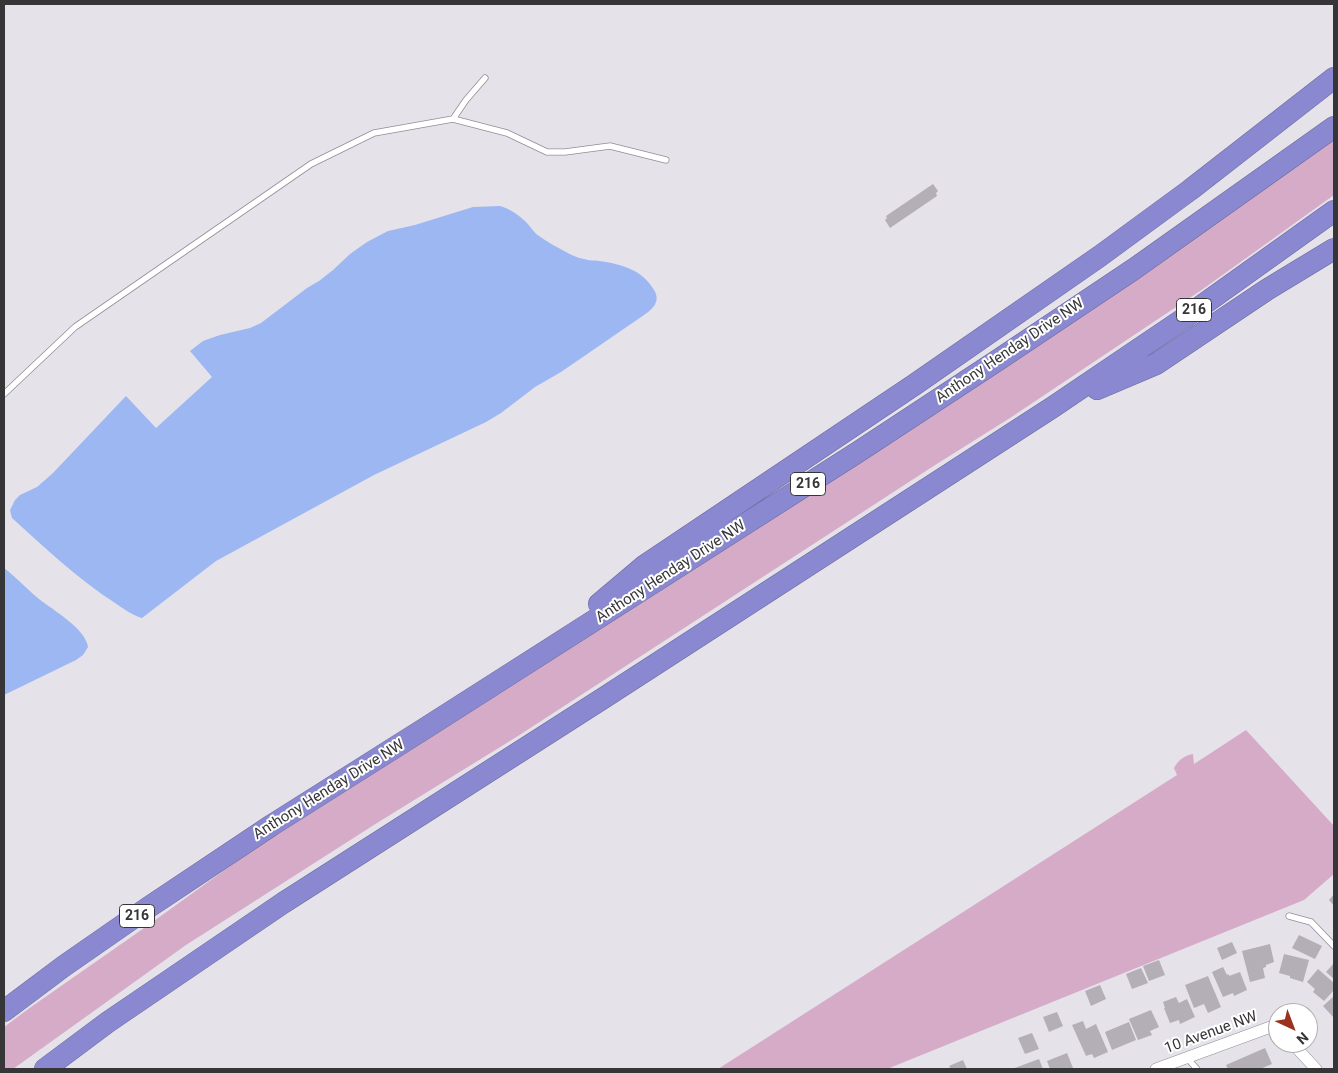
<!DOCTYPE html>
<style>
body{margin:0}
#map{position:relative;width:1338px;height:1073px;overflow:hidden;background:#e5e2ea;font-family:Roboto,sans-serif}
canvas{display:block}
.frame{position:absolute;inset:0;border:5px solid #363538;pointer-events:none}
.north{position:absolute;left:1268px;top:1003px;width:50px;height:50px;box-sizing:border-box;background:#fff;border:1px solid #afaeaf;border-radius:50%;rotate:137deg;font-size:14px;font-weight:700;line-height:20px;text-align:center;color:#363538}
.north::after{content:'';display:block;margin:auto;width:18px;height:22px;background:#9b321d;clip-path:polygon(50% 0,100% 100%,50% 72%,0 100%)}
</style>
<div id="map">
<canvas width="1338" height="1073"></canvas>
<div class="frame"></div>
<div class="north">N</div>
</div>
<script>
const g = document.querySelector('canvas').getContext('2d');
g.lineJoin = 'round';
function fillPath(path, color) {
  g.fillStyle = color;
  g.fill(path, 'evenodd');
}
function trace(path, color, width, dash) {
  g.strokeStyle = color;
  g.lineWidth = width;
  g.lineCap = dash ? 'butt' : 'round';
  g.setLineDash(dash || []);
  g.stroke(path);
}
function label(font, color, halo, rows, align = 'center') {
  g.font = font + ' Roboto,sans-serif';
  g.lineWidth = 4;
  g.setLineDash([]);
  g.textBaseline = 'middle';
  g.strokeStyle = halo;
  g.fillStyle = color;
  for (const [text, x, y, turn = 0] of rows) {
    g.save();
    g.translate(x, y);
    g.rotate((+turn || 0) * Math.PI / 180);
    g.textAlign = isNaN(turn) ? turn : align;
    if (halo) g.strokeText(text, 0, 0);
    g.fillText(text, 0, 0);
    g.restore();
  }
}
const green = new Path2D(`
 M1334,139V195L1203,289L1010,418L932,467L518,736L377,823L186,945L13,1069H4V1027L31,1007L147,926L294,820Z
 M1246,730L1334,826V874L1304,900L887,1069H718L1177,775L1174,768C1179,759 1184,756 1193,754L1194,764Z`);
const water = new Path2D(`
 M500,206C510,209 519,215 526,222C531,227 534,233 539,236C547,242 557,247 566,252C571,255 578,258 584,259C589,261 594,260 599,261C621,264 643,270 654,290C661,301 653,309 644,315L561,372L535,387L501,413L486,422L374,475L216,561L142,618C132,615 124,609 115,603C78,579 45,548 12,518L10,510L15,500L20,495L37,487L53,473L126,396L156,428L212,377L190,351L203,341L220,335L250,328L261,323L307,288L319,281L333,270L350,254L367,242L388,231L415,225L473,207Z
 M4,568C16,577 27,589 39,599C53,610 86,629 88,647L83,655L76,660L4,695Z`);
const building = new Path2D(`
 M933,184L938,191L936,193L937,196L890,228L885,220L887,218L886,216Z
 M1334,894V906L1329,900Z
 M1299,935L1322,946L1315,959L1292,948Z
 M1232,942L1237,953L1222,960L1217,948Z
 M1270,944L1274,962L1266,965V967L1263,968L1265,978L1250,982L1242,951Z
 M1284,954L1309,960L1303,982L1290,978V976L1279,973Z
 M1159,960L1165,975L1149,981L1143,966Z
 M1334,963V979L1326,972Z
 M1223,967L1227,975L1229,974V976L1240,972L1247,990L1234,996L1233,993L1223,997L1212,972Z
 M1141,968L1148,983L1132,989L1126,974Z
 M1318,969L1334,983V990L1324,1001L1313,992L1315,989L1307,982Z
 M1208,976L1221,1007L1208,1013L1204,1004L1194,1008L1185,985Z
 M1100,985L1106,999L1091,1006L1085,991Z
 M1334,996V1018L1323,1006Z
 M1176,997L1179,1003L1187,999L1195,1017L1180,1024L1179,1020L1170,1023L1164,1008H1165L1163,1002Z
 M1151,1010L1159,1027L1150,1031L1152,1035L1138,1040L1129,1019Z
 M1057,1012L1063,1026L1049,1032L1043,1017Z
 M1083,1021L1086,1029L1096,1024L1108,1052L1094,1058L1092,1054L1086,1056L1072,1025Z
 M1129,1022L1136,1040L1112,1050L1105,1032Z
 M1032,1033L1039,1049L1025,1054L1018,1038Z
 M1265,1048L1272,1064L1260,1069H1228L1226,1065Z
 M1067,1053L1073,1068L1070,1069H1050L1047,1061Z
 M1039,1059L1043,1069H1012Z
 M963,1060L967,1069H951L949,1066Z`);
const lane = new Path2D(`
 M453,119L466,100L485,78
 M4,394L75,327L311,164L374,133L453,119L507,133L547,152H565L610,146L666,160
 M1289,916L1311,922L1334,946
 M1187,1058L1197,1069`);
const street = new Path2D(`
 M1292,1043L1316,1069
 M1156,1069L1276,1025L1278,1027`);
const highway = new Path2D(`
 M1097,389L1156,364L1268,289L1334,249
 M599,604L644,566L914,385L1100,256L1190,190L1334,78
 M4,1011L64,966L149,907L272,825L424,729L858,452L998,360L1134,269L1334,127
 M45,1069L108,1022L283,903L602,699L1053,407L1183,319L1334,211`);
const shields = [
 [1194,310,35],
 [808,484,35],
 [137,916,35]
];
const shieldNames = [
 ["216",1194,310],
 ["216",808,484],
 ["216",137,916]
];
const streetNames = [
 ["Anthony Henday Drive NW",1010,351,-34],
 ["Anthony Henday Drive NW",671,572,-33],
 ["Anthony Henday Drive NW",329,790,-32],
 ["10 Avenue NW",1211,1033,-20]
];
fillPath(green, '#d6abc8');
fillPath(water, '#9cb7f1');
fillPath(building, '#b4aeb6');
trace(lane, '#908d95', 7);
trace(street, '#908d95', 12);
trace(highway, '#6c6b9b', 22);
trace(lane, '#fff', 5.5);
trace(street, '#fff', 11);
trace(highway, '#8988d0', 21);
for (const [x, y, w] of shields) {
  const box = new Path2D();
  box.roundRect(x - w / 2, y - 11.5, w, 23, 4);
  g.fillStyle = '#fff';
  g.fill(box);
  trace(box, '#363538', 1);
}
label('bold 14px', '#363538', null, shieldNames);
label('15px', '#363538', '#fff', streetNames);
</script>
